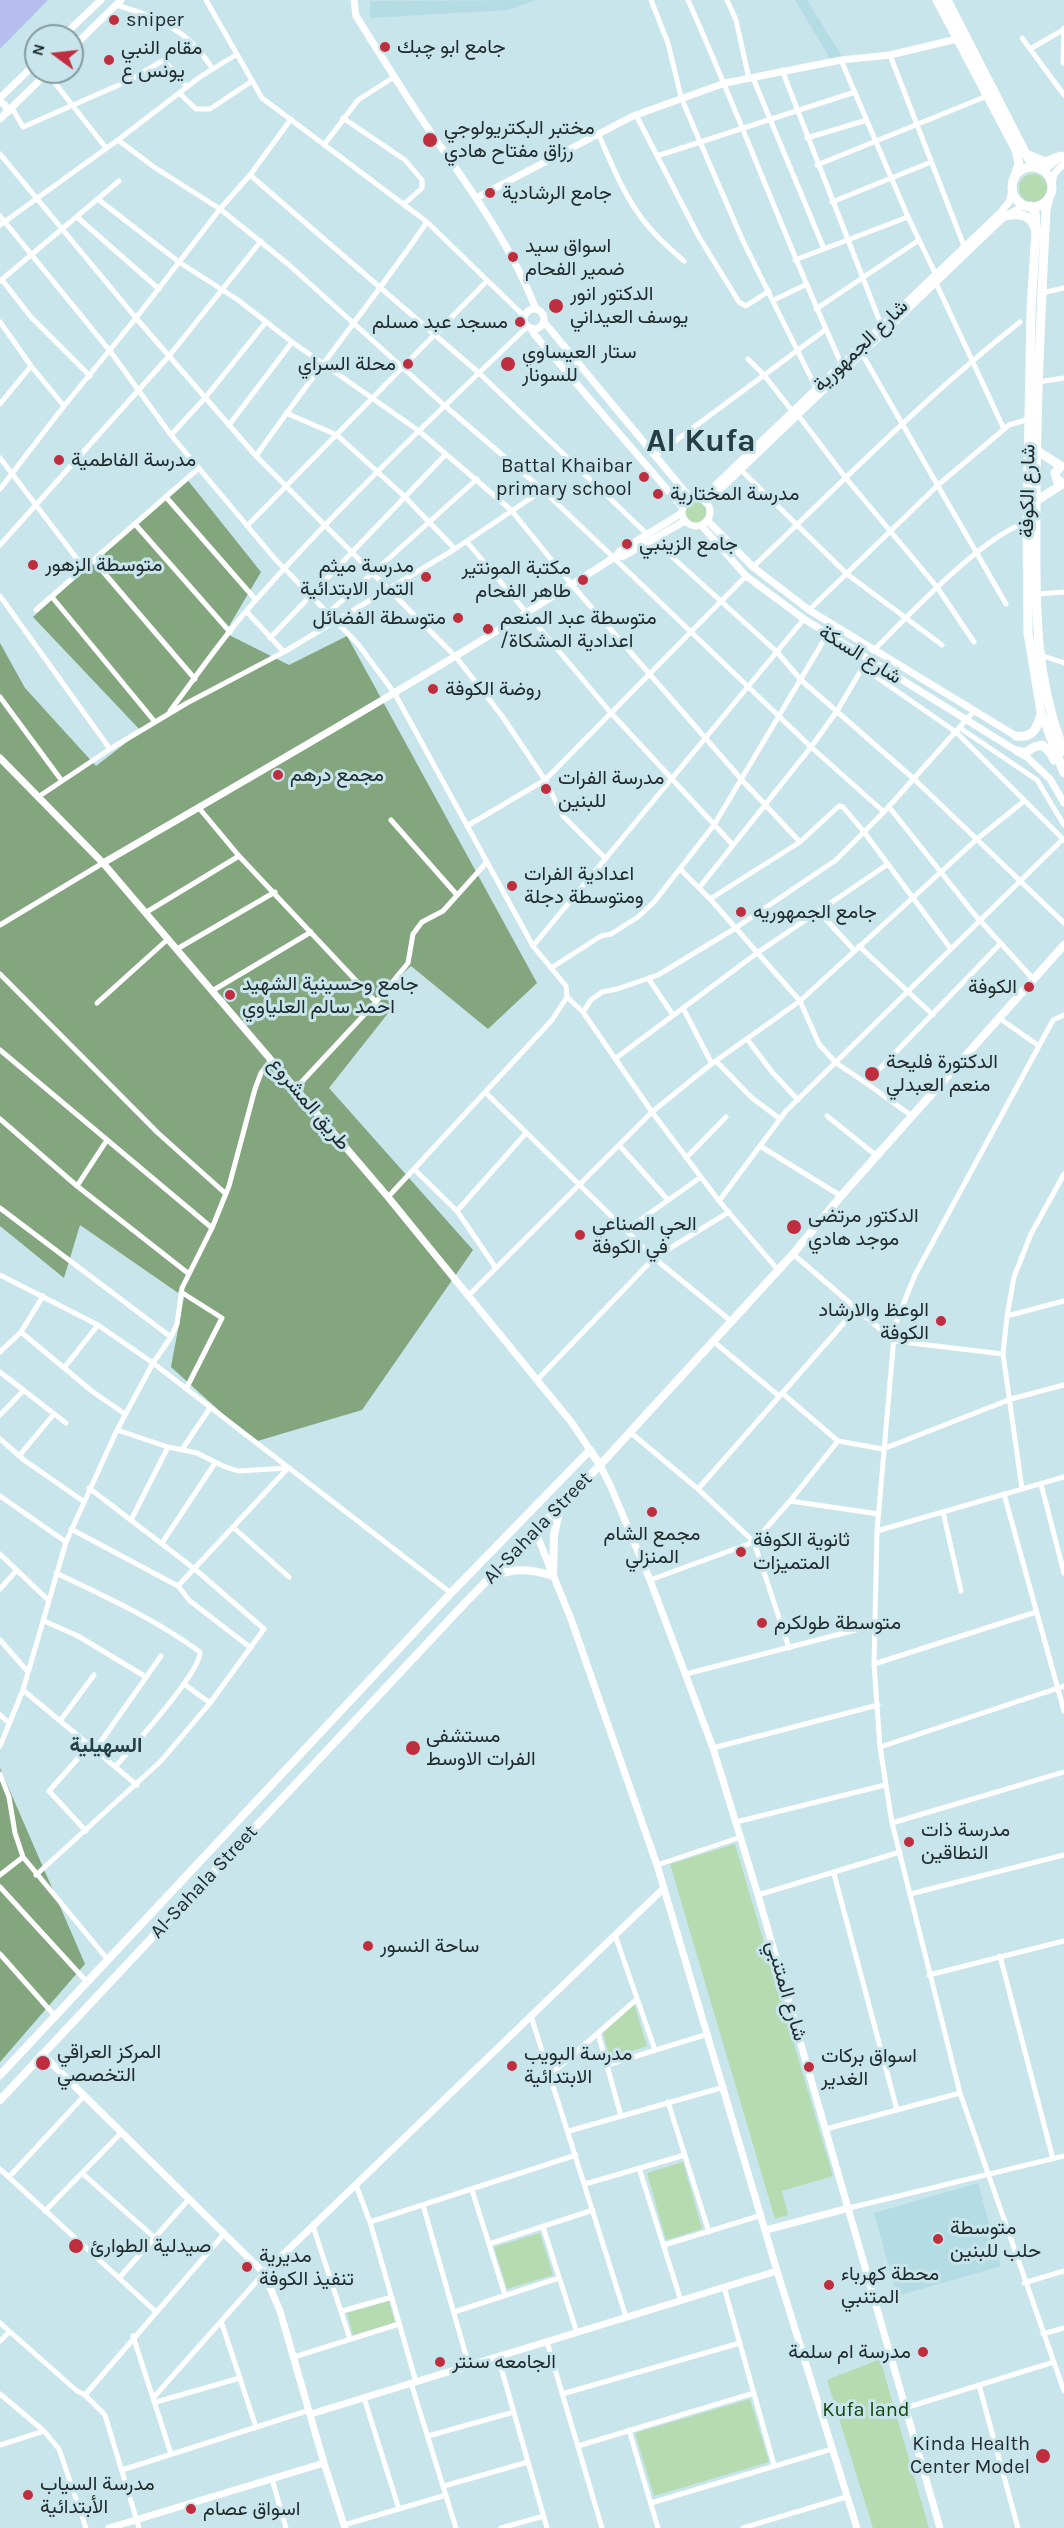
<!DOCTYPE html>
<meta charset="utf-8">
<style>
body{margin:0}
#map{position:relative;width:1064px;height:2528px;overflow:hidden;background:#c7e5eb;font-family:Karla,sans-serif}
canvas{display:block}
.north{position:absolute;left:24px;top:24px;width:60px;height:60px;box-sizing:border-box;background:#c7e5eb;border:2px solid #849b9f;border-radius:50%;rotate:285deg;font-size:16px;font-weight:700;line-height:24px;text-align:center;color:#202b2d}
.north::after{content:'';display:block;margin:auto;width:21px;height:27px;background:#be2e3e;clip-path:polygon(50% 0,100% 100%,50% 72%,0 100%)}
</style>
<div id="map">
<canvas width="1064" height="2528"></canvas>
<div class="north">N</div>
</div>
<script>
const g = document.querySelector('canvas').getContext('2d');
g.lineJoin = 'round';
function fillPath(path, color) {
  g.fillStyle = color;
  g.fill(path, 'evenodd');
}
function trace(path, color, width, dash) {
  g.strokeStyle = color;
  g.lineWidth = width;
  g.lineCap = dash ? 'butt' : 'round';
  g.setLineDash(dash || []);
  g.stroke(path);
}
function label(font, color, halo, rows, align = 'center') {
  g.font = font + ' Karla,Vazirmatn,sans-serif';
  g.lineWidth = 6;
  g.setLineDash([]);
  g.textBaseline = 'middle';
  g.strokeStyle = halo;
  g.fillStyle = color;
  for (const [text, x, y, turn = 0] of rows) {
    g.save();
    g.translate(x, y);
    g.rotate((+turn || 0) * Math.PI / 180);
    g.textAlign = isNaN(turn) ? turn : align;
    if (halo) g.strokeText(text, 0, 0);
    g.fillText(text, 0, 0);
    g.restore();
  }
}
const built = new Path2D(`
 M536,0L508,10L370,18V1Z
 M795,0H807L843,58L831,60Z
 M978,2183L1001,2266L897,2296L874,2213Z`);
const green = new Path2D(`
 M1019 188a14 14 0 1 1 28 0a14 14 0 1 1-28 0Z
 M683 513a14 14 0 1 1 28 0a14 14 0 1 1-28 0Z
 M735,1844L833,2176L782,2191L788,2215L775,2219L670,1864Z
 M634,2004L647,2046L610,2058L603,2033Z
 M683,2162L702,2229L666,2240L647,2173Z
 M540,2233L553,2275L507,2289L494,2247Z
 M389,2301L395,2323L353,2335L347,2313Z
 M880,2359L929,2528H873L827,2380Z
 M750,2399L769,2462L654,2496L635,2433Z`);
const forest = new Path2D(`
 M186,478L261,572L225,633L289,665L347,636L537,983L488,1029L411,966L382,993L393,1007L329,1088L473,1250L362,1410L254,1442L171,1367L184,1297L80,1225L64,1278L0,1226V643L25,688L96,766L141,731L33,617Z
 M0,1768L85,1964L0,2062Z`);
const water = new Path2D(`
 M0,0H48L0,49Z`);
const minor = new Path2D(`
 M206,0L262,98L427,222L525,317
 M651,0L668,43L681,97L700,142L743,241L816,388
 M688,0C742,121 787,245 842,365
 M727,0L736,20L749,79
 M116,5C158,17 188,30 212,68
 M1022,38L1064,95
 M1030,49L1063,30
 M890,55L964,246
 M841,60L908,217L936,275
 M1063,63L1064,28
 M782,70L882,327
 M47,73L106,148
 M753,78L824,249
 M179,93L196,109H210L252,81
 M12,108L23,127L128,81L164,60L187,87
 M636,115L699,237L739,302L746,306L769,291
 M343,118L405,160L422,180V188L404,204
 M598,133C610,160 621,189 638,213C651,232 667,246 684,261
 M807,138L867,120
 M118,140L154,167L220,209L288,264L444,405L543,490L811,747L884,812
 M324,145L358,100L394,77
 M0,154L136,318L256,456L456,657L502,716L545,780L563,816L605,858
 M657,156L855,92
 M817,165L987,96
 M250,175L479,373L648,535L777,652L801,680L914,779L1064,923
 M99,200L179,262L238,300L292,342L419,431L511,510L572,585L742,780L800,842
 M832,202L931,162
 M0,216L110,351L171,435L275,559L358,644L395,694L533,946L566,986L567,997L552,1020L388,1197
 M77,217L159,289
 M0,225L118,140L200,77L237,54
 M795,260L908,217
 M2,280L31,317L90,376
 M0,281L119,181
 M936,283L1004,429
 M1042,293L1064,288
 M774,300L805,285
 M816,309L919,240
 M0,322L31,366L64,406
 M862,354L1006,604
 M748,359L764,375L793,412
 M1038,382L1064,378
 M0,404L31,366
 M286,413L337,435L404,496L455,549
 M798,415L845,477L937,587L974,642
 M229,425L292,342
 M171,435L205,398L266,322
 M256,456C311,377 372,302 427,222
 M655,456L825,330
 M0,458L84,568
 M741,470L847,574L942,645
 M0,489L64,406L136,318L220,209L250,175L291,119
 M166,497L256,600
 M135,524L230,632
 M247,526L487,281
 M467,542L611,713L733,845
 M0,545L169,356L261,241
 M93,560L195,679
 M753,567C841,483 925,397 1020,322
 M1036,594L1064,592
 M0,596L110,749
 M52,597L155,722
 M36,610L199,468
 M809,610L938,485L1009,425L1029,419
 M246,611L284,652
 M327,614L477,479
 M270,638L446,454
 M873,651C904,620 987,531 1027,523
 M1040,655L1064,663
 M862,667L956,732L1064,840
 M0,697L62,781
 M170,711C196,677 220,641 248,609C335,509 432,418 528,326
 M960,728L1037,780L1064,825
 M38,797L110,749L187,703L284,652L455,549L543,490
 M889,807L975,915L1034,980
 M199,808L239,856L376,1002
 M391,820L457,895
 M467,826L545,780L746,576
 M680,869L711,900L800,1001L819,1044L836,1063L866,1083L1001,943
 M699,888L811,747L837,711L867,660
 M710,899L800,842L839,806L843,807L864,832L951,949
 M819,912L855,951
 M145,913L239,856
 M0,925L103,863
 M533,946L804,619
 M859,946L933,1015
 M177,949L275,892
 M551,968L601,936L611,934L638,917L654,902L714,825L827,635
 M0,974L158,1133L226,1194
 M648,978L673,1015
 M212,991L311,932
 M567,997L583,1012L591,1000L602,992L617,989L658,975L734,929L836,860L884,812L974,711
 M97,1003L168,939
 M683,1008L712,1064
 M583,1012L652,1112L719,1201L778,1270
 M1064,1015L1053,1020L1039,1046L915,1275L895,1325L877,1531L874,1664L880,1747L892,1823L960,2093L1064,2391
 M999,1018L1039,1046
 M747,1039L772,1072L798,1100
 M0,1050L212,1228
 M616,1058L757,953L888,864
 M716,1061L751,1097L780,1119
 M866,1083L912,1116
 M296,1088L376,1002L408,963L413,934L422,922L443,911L487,862
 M485,1092L654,1258L731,1321
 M827,1116L877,1156
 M0,1119L77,1186L189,1274
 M619,1145L668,1200
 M760,1146L841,1196
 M686,1158L726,1117
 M414,1169L457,1211L526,1133
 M77,1186L107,1140
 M719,1201L786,1111L1063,839
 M0,1208L171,1337
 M457,1211L496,1268
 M626,1230L701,1177
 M793,1254L894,1341L1003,1354
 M0,1275L98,1325L153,1363L451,1593
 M181,1292L222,1318L186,1389
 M468,1296L652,1112L710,1065L800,1001L977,839L1024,801
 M1007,1316L1064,1301
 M21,1332L93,1392L125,1414
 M713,1341L779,1396
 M0,1352L21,1332L43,1296
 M64,1368L98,1325
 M0,1372L66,1423
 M537,1380L654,1258L729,1212
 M782,1393L838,1441L883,1449L1011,1399L1064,1385
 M0,1415L23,1391
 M117,1430L168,1447L197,1453L223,1466L238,1471L288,1468
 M630,1432L698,1489L754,1542L789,1648
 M0,1439L24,1460L83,1501
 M183,1448L210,1408
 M19,1456L54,1414
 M1041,1484L1064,1573
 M698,1489L857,1308
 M1022,1489L1003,1354L1007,1316L1014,1277L1031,1234L1064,1174
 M1004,1494L1064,1711
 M0,1496L66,1542
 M790,1501L879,1514
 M943,1512L961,1591
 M131,1520L168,1447
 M234,1528L289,1577
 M71,1529L178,1586L190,1601L251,1648
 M877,1531L1064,1477
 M162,1543L215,1463
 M0,1554L48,1600
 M56,1573C106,1597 155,1619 200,1652C201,1672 132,1747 116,1766
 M650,1580L754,1542L790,1501L838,1441
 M178,1586L288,1468
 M0,1589L17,1570
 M44,1621L78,1636L146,1677
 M0,1640L28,1672
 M874,1664L1036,1612
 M686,1674L875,1625
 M184,1684L210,1703
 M23,1690L137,1785
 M0,1715L9,1723
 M60,1721L94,1675
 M0,1746L23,1690L66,1542L117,1430L153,1363L171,1337L177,1324L182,1288L212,1228L229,1186L255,1089L261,1073L271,1060
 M880,1747L1064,1686
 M713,1748L878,1705
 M95,1750L161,1656
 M0,1774L9,1797L15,1833L23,1857L108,1960
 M736,1822L885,1785
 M892,1823L1064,1772
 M86,1831L49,1791L90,1745
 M657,1865L741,1837
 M834,1874L897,2110
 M0,1875L23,1857
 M36,1875L161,1761L210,1703L264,1629L196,1570L89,1488
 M0,1887L87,1982
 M910,1894L1064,1855
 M758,1895L900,1852
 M615,1935L655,2050
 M0,1954L55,2016
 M1000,1956L1053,2159
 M929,1975L1064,1941
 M531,2016L626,2317
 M598,2033L621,2116
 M607,2065L708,2034
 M551,2074L637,1999
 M668,2102L709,2232
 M826,2129L960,2093
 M569,2131L724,2087
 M639,2168L681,2301
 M0,2169L155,2311
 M82,2173L155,2238
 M9,2177L84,2096
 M585,2184L685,2155
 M356,2185L370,2222L416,2382
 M472,2190L505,2295
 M423,2205L469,2366
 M849,2208L1064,2156
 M45,2211L121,2133
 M370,2222L576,2155
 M313,2226L350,2339
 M543,2227L577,2333
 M489,2244L593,2210
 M664,2245L762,2215
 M119,2278L189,2199
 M1024,2283L1064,2271
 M724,2287L774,2465
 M342,2311L392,2297
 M454,2312L559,2278
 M221,2321L256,2427
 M0,2323L77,2391L85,2395L105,2415L139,2528
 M1043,2334L1064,2328
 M133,2336L171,2454
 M0,2341L9,2332
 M547,2342L602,2528
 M294,2357L399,2324
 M498,2357L547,2528
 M411,2383L456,2528
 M979,2385L1018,2528
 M0,2394L44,2431L59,2449L86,2528
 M562,2394L740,2343
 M85,2395L224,2234
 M154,2397L264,2273
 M364,2398L399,2509
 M156,2402L240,2378
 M905,2408L1054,2362
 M629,2430L658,2528
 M428,2436L514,2412
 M0,2445L44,2431
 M578,2446L754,2393
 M122,2470L310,2410
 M272,2479L286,2528
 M444,2486L528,2462
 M651,2503L832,2449
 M344,2525L446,2495
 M501,2528L544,2516
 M743,2528L846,2497`);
const tertiary = new Path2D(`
 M354,0L356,16C379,52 401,89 425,124C466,183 510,242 536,309
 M63,36L101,0
 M72,48L121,0
 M0,98L36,63
 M0,102L5,105L8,112
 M0,119L48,72
 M1040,169L1047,168L1058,159
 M1052,184L1054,174L1064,163
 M476,198L633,116L725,83L841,60L890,55L957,39
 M524 319a10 10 0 1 1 20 0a10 10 0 1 1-20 0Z
 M544,322L691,499
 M531,328L534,334L683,508
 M682 512a14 14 0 1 1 28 0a14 14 0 1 1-28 0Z
 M701,499L1001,212L1009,202L1013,187
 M706,503L1005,216L1025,205
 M707,520L753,567L809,610L1016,736
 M701,525L746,576L804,619L1028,758L1050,779L1064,803
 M615,557L624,556L685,521
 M0,758L103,863L388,1197L572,1423L590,1450
 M103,863C275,763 448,664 615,557L620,551L682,513
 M600,1465L611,1487L650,1580L713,1748L758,1895L940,2528
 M536,1533L571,1619L657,1865L777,2271L857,2528
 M42,2054L264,2273L280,2311L324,2463L345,2528
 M766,2230L849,2208
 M264,2273L664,1888
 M311,2414L777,2271
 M109,2528L324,2463`);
const secondary = new Path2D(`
 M495,1575C516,1568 532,1569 553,1576L554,1535L560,1508
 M0,2075L451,1593L590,1450L600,1465
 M0,2100L465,1603L600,1465L793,1254L841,1196L1064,945`);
const primary = new Path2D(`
 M1036,450L1061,466
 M1061,466L1055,473L1057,480L1063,483
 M1036,501L1064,483`);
const trunk = new Path2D(`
 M937,0L1016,150L1019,164L1014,179
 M947,0L1028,158L1038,168
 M1028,155L1045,162L1061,156
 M1012 187a20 20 0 1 1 40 0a20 20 0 1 1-40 0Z
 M1049,197L1046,210C1041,309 1036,409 1036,509C1036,593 1032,671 1064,751
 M1030,206L1035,212L1036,229L1031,310L1027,523L1028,633L1041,712L1064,773
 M1005,216C1019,213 1030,214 1035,228
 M1016,736C1033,738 1037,729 1041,714
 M1018,751L1025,753L1034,747L1042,745L1050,752L1054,760`);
const markers = [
 [114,20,6,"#be2e3e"],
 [385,47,6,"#be2e3e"],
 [109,60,6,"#be2e3e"],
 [430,140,8,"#be2e3e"],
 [490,193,6,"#be2e3e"],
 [513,257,6,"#be2e3e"],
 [556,306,8,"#be2e3e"],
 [520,322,6,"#be2e3e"],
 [408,364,6,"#be2e3e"],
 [508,364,8,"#be2e3e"],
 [59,460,6,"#be2e3e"],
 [644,477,6,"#be2e3e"],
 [658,494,6,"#be2e3e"],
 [627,544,6,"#be2e3e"],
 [33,565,6,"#be2e3e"],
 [426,577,6,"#be2e3e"],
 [583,580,6,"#be2e3e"],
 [458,618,6,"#be2e3e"],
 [488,629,6,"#be2e3e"],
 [433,689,6,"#be2e3e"],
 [278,775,6,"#be2e3e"],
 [546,789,6,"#be2e3e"],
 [512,886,6,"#be2e3e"],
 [741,912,6,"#be2e3e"],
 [1029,987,6,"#be2e3e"],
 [230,995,6,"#be2e3e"],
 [872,1074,8,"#be2e3e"],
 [794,1227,8,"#be2e3e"],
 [580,1235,6,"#be2e3e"],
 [941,1321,6,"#be2e3e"],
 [652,1512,6,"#be2e3e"],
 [741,1552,6,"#be2e3e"],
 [762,1623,6,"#be2e3e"],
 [413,1748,8,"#be2e3e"],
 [909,1842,6,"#be2e3e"],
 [368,1946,6,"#be2e3e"],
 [43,2063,8,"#be2e3e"],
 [512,2066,6,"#be2e3e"],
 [809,2067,6,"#be2e3e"],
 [938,2239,6,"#be2e3e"],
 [76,2246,8,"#be2e3e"],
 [247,2267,6,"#be2e3e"],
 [829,2285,6,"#be2e3e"],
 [923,2352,6,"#be2e3e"],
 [440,2362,6,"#be2e3e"],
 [1043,2456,8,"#be2e3e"],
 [28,2495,6,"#be2e3e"],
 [191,2509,6,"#be2e3e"]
];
const poiNames = [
 ["sniper",126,20],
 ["جامع ابو چبك",397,47],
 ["مقام النبي",121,48],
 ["يونس ع",121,71],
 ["مختبر البكتريولوجي",444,128],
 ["رزاق مفتاح هادي",444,151],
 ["جامع الرشادية",502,193],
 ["اسواق سيد",525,246],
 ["ضمير الفحام",525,269],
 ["الدكتور انور",570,294],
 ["يوسف العيداني",570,317],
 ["مسجد عبد مسلم",508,322,"right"],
 ["ستار العيساوي",522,352],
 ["للسونار",522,375],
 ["محلة السراي",396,364,"right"],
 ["مدرسة الفاطمية",71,460],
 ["Battal Khaibar",632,466,"right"],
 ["primary school",632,489,"right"],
 ["مدرسة المختارية",670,494],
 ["جامع الزينبي",639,544],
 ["متوسطة الزهور",45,565],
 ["مدرسة ميثم",414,566,"right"],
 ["التمار الابتدائية",414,589,"right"],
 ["مكتبة المونتير",571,568,"right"],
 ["طاهر الفحام",571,591,"right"],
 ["متوسطة الفضائل",446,618,"right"],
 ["متوسطة عبد المنعم",500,618],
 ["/اعدادية المشكاة",500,641],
 ["روضة الكوفة",445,689],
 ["مجمع درهم",290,775],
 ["مدرسة الفرات",558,778],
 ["للبنين",558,801],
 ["اعدادية الفرات",524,874],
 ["ومتوسطة دجلة",524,897],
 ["جامع الجمهوريه",753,912],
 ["جامع وحسينية الشهيد",242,984],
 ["احمد سالم العلياوي",242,1007],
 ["الكوفة",1017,987,"right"],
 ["الدكتورة فليحة",886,1062],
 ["منعم العبدلي",886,1085],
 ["الدكتور مرتضى",808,1216],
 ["موجد هادي",808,1239],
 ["الحي الصناعي",592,1224],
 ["في الكوفة",592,1247],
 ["الوعظ والارشاد",929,1310,"right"],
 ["الكوفة",929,1333,"right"],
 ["مجمع الشام",652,1534,"center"],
 ["المنزلي",652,1557,"center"],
 ["ثانوية الكوفة",753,1540],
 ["المتميزات",753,1563],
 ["متوسطة طولكرم",774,1623],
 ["مستشفى",426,1736],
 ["الفرات الاوسط",426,1759],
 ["مدرسة ذات",921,1830],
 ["النطاقين",921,1853],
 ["ساحة النسور",380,1946],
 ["المركز العراقي",57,2052],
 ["التخصصي",57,2075],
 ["مدرسة البويب",524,2054],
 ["الابتدائية",524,2077],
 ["اسواق بركات",821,2056],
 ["الغدير",821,2079],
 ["متوسطة",950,2228],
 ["حلب للبنين",950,2251],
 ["صيدلية الطوارئ",90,2246],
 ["مديرية",259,2256],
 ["تنفيذ الكوفة",259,2279],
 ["محطة كهرباء",841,2274],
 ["المتنبي",841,2297],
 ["مدرسة ام سلمة",911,2352,"right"],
 ["الجامعه سنتر",452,2362],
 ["Kinda Health",1030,2444,"right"],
 ["Center Model",1030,2467,"right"],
 ["مدرسة السياب",40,2484],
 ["الأبتدائية",40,2507],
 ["اسواق عصام",203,2509]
];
const streetNames = [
 ["شارع الجمهورية",861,346,-44],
 ["شارع الكوفة",1028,491,-89],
 ["شارع السكة",860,655,32],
 ["طريق المشروع",309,1104,50],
 ["Al-Sahala Street",538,1528,-46],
 ["Al-Sahala Street",204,1882,-47],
 ["شارع المتنبي",786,1991,74]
];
const parkNames = [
 ["Kufa land",866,2410]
];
const neighbourhoodNames = [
 ["السهيلية",106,1746]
];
const townNames = [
 ["Al Kufa",701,442]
];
fillPath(built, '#b4dce4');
fillPath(green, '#b7dbb1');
fillPath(forest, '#83a67e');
fillPath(water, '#b6beef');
trace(minor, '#fff', 5);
trace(tertiary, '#fff', 7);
trace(secondary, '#fff', 8);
trace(primary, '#fff', 9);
trace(trunk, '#fff', 9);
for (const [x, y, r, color] of markers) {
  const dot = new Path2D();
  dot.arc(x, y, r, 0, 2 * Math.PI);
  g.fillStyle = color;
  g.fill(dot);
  trace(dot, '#c7e5eb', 2);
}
label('20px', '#202b2d', '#c7e5eb', poiNames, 'left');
label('20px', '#202b2d', '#c7e5eb', streetNames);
label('20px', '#11420a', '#c7e5eb', parkNames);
label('bold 21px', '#243e43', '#c7e5eb', neighbourhoodNames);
label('bold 32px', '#243e43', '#c7e5eb', townNames);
</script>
